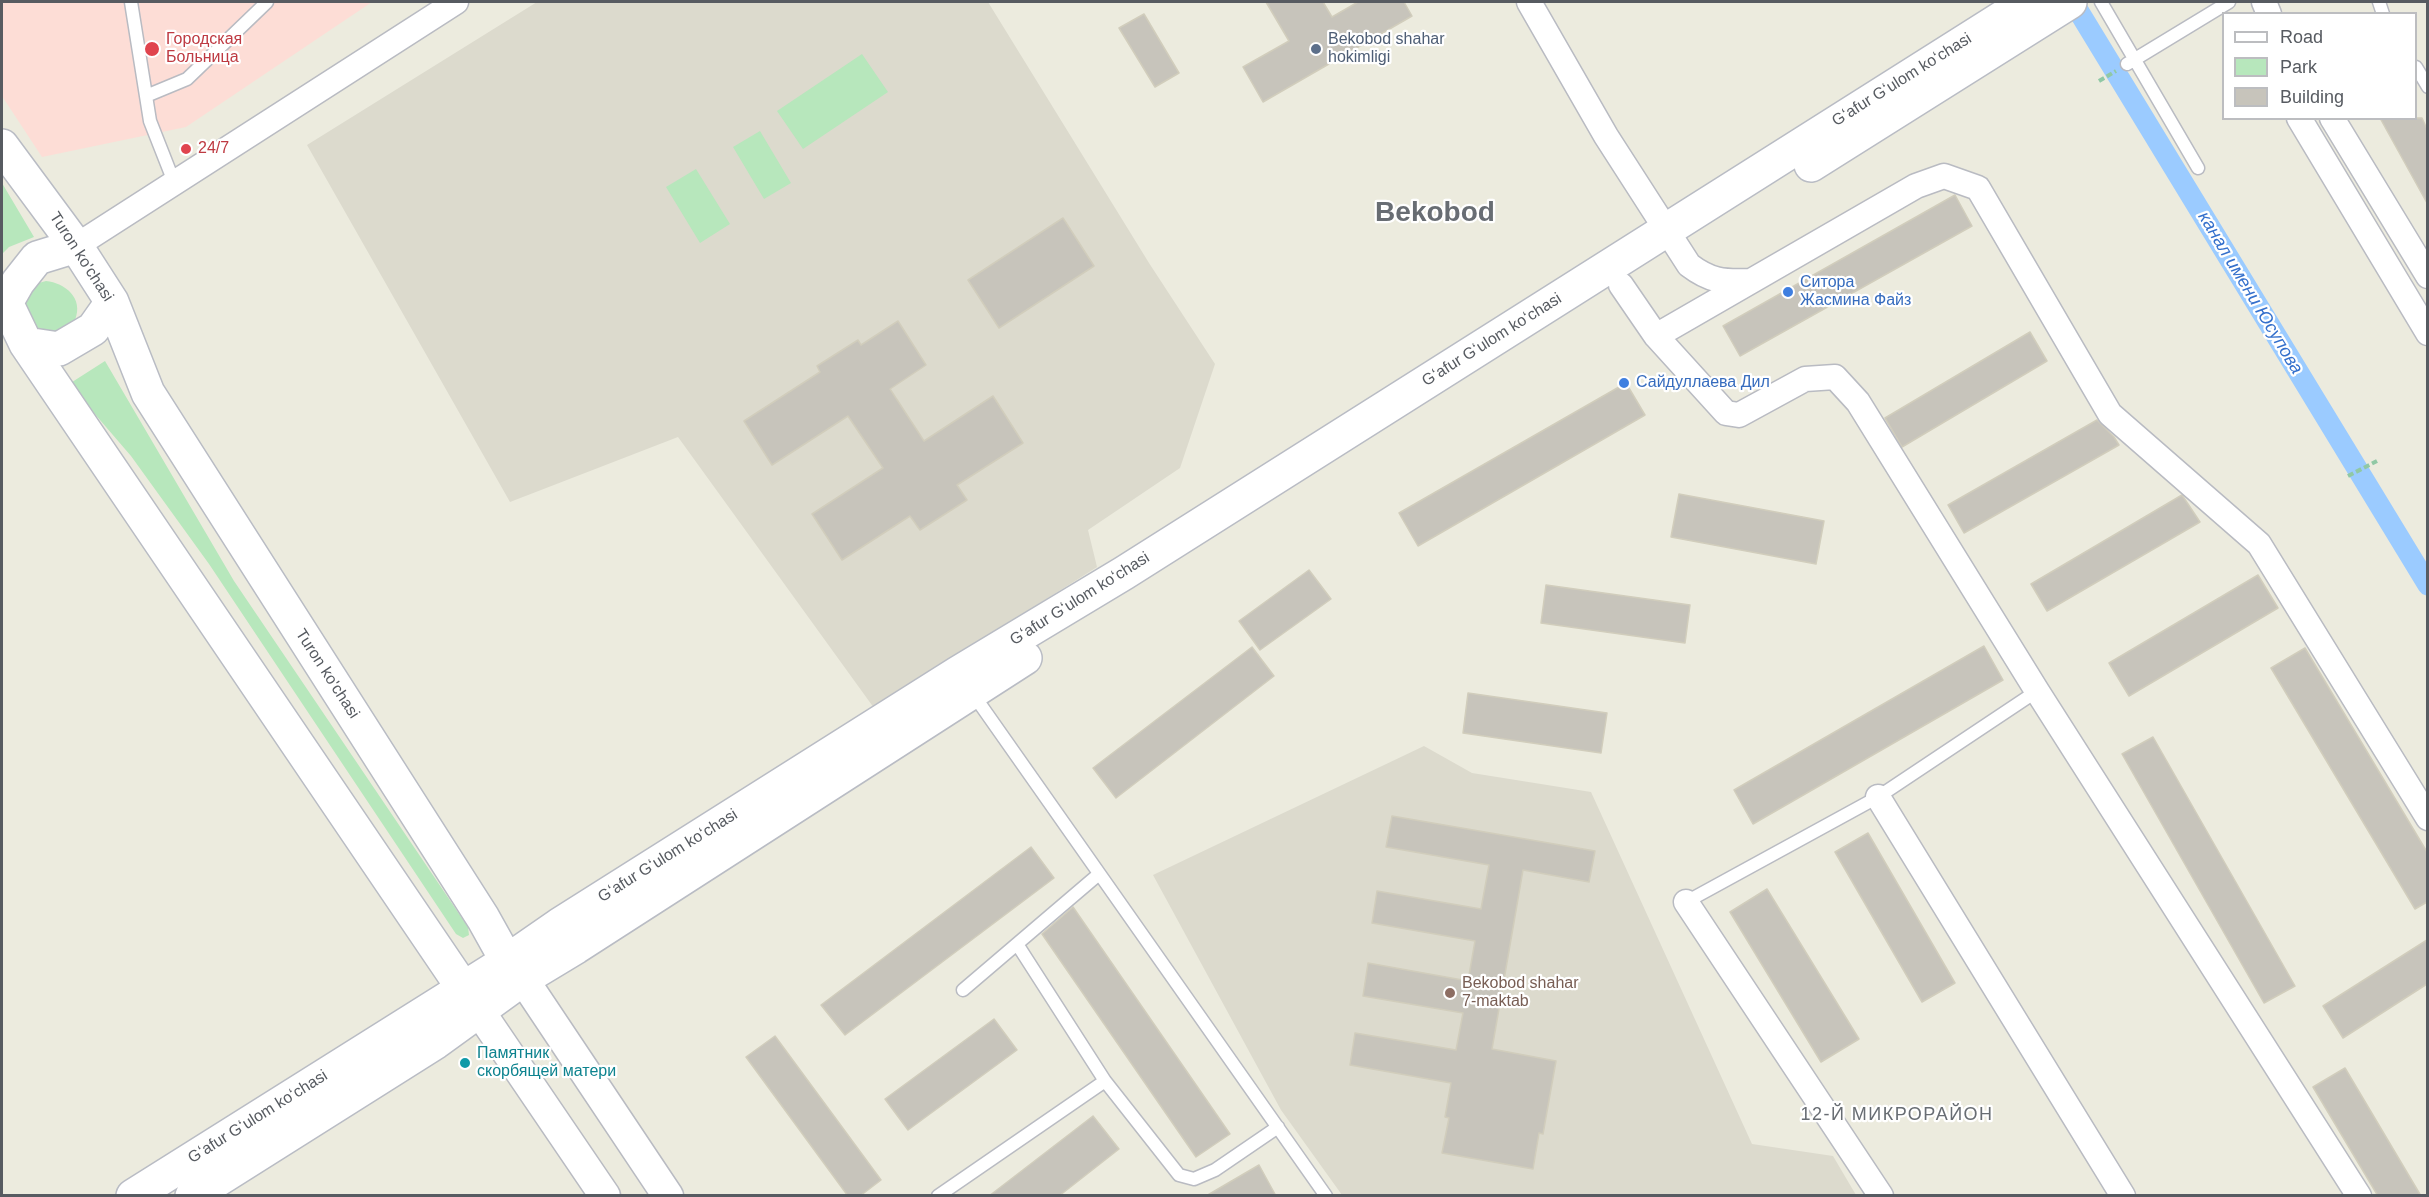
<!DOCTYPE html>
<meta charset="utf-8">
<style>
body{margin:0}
#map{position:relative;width:2429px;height:1197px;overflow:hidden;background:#ecebde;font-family:Helvetica,sans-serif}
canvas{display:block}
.frame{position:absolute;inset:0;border:3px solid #575b61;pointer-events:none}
.legend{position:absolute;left:2222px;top:12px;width:195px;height:108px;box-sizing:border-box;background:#fff;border:2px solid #bcbdc0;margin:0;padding:8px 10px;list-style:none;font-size:18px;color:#575b61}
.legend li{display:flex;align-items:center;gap:12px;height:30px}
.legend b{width:30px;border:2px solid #bcbdc0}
</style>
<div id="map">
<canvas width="2429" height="1197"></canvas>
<div class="frame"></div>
<ul class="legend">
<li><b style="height:8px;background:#fff"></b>Road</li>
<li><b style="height:16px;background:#b7e7bc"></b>Park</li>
<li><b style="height:16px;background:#c7c4bb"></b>Building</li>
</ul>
</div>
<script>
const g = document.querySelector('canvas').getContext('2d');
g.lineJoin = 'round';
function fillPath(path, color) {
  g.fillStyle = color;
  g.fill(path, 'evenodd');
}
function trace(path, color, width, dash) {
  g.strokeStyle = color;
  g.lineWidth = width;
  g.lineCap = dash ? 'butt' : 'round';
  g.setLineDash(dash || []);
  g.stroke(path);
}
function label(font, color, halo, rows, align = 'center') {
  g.font = font + ' Helvetica,sans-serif';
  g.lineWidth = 4.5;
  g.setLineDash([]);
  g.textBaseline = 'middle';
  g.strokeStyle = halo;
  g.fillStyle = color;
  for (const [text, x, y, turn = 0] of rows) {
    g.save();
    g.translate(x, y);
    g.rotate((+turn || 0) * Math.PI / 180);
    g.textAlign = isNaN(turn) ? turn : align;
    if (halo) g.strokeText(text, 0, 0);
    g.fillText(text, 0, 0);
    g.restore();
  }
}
const education = new Path2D(`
 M537,2H988L1149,263L1215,364L1180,468L1088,530L1097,567L874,708L678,437L510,502L307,145Z
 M1424,746L1472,773L1591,792L1752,1144L1833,1156L1856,1195H1342L1281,1110L1153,875Z`);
const medical = new Path2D(`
 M2,2H372L186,127L42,157L2,96Z`);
const green = new Path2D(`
 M862,54L888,92L803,149L777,111Z
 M760,131L791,183L764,199L733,147Z
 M696,169L730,224L700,243L666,187Z
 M2,183L34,237L9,247L2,254Z
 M46,281C65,283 84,298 75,320C72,325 68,331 63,334C57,337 46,336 39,337L21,300L35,284Z
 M105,361L234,581L468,927L469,935L463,938L456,934L209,564L131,456L69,384Z`);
const canal = new Path2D(`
 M2073,2L2428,585`);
const building = new Path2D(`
 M1266,2H1323L1332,17L1358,2H1404L1412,16L1263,102L1243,67L1289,41Z
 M1144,14L1179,73L1155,87L1119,28Z
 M2380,118H2422L2427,129V203Z
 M1955,195L1972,226L1740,356L1723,326Z
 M1063,218L1094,266L999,328L968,280Z
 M898,321L926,365L890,389L924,441L993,396L1023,443L957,485L967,500L920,530L910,516L842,560L812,514L883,468L848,416L772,465L744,421L820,372L817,366L858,340L861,345Z
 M2030,332L2047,361L1902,447L1885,418Z
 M1626,383L1645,415L1418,546L1399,513Z
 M2097,420L2114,437L2119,445L1964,533L1948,505Z
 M1679,494L1824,521L1816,564L1671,537Z
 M2182,495L2200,522L2047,611L2031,584Z
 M1309,570L1331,599L1260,650L1239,621Z
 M2258,575L2278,608L2129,696L2109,663Z
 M1546,585L1690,605L1685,643L1541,623Z
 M1984,646L2003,680L1753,824L1734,790Z
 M1252,647L1274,676L1116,798L1093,768Z
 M2305,648L2427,852V902L2415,909L2271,668Z
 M1468,693L1607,713L1601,753L1463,733Z
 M2153,737L2295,986L2264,1003L2122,754Z
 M1392,816L1595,851L1589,882L1523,870L1492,1049L1556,1061L1543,1134L1539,1133L1533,1169L1442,1153L1449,1118L1445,1117L1451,1083L1350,1065L1355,1033L1456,1050L1463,1013L1363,996L1368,963L1468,981L1475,941L1372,923L1377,891L1481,909L1489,865L1386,847Z
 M1868,833L1955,983L1922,1002L1835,852Z
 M1031,847L1054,878L845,1035L821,1005Z
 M1767,889L1859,1039L1821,1062L1730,912Z
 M1073,907L1230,1134L1196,1157L1042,934Z
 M2427,940V984L2343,1038L2323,1006Z
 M994,1019L1017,1050L908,1130L885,1099Z
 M775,1036L881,1180L860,1196H848L746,1057Z
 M2345,1068L2421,1196H2378L2313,1087Z
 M1093,1116L1119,1149L1059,1196H989Z
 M1259,1165L1276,1196H1206Z`);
const path = new Path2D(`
 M2099,81L2116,71
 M2348,476L2377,461`);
const service = new Path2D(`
 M131,2L150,121L174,182
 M2101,2L2198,168
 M2379,2L2383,14
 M2127,64L2229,2
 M2416,67L2428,87
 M146,96L187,79L267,2
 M973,694L1326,1196
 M1686,902L1878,797L2037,691
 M1017,944L1105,1081L1179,1175L1194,1179L1215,1170L1278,1127
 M963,990L1099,874
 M938,1196L1105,1081`);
const minor = new Path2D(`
 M1529,2L1606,136L1689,265C1710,281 1723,282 1749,281
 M2264,2L2269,14
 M2299,118L2428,333
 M2332,118L2428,276
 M76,246L456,2
 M1621,285L1656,336L1726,413L1739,415L1805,379L1835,377L1858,402L2037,691L2359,1196
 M1656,336L1916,186L1944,176L1978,188L2110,414L2259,544L2428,818
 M1878,797L2123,1196
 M1686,902L1881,1196`);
const tertiary = new Path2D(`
 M507,961L523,979L668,1196
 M465,990L605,1196`);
const secondary = new Path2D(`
 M2,146L76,246L112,302L148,393L483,918L507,961
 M1811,165L2070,2
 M2,294L26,344L463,988
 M6,303L18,282L37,258L76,246
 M26,344L59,349L93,329L112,302
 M133,1196L507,961L559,925L958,673L1124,573L2027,2
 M192,1196L436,1042L523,979L576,947L1025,658`);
const markers = [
 [152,49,8,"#e0444e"],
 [1316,49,6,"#5c6f8a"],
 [186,149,6,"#e0444e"],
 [1788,292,6,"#3f7fe0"],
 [1624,383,6,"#3f7fe0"],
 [1450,993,6,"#8d6e63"],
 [465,1063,6,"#0f9aa8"]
];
const healthNames = [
 ["Городская",166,40],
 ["Больница",166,58],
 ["24/7",198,149]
];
const serviceNames = [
 ["Bekobod shahar",1328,40],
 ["hokimligi",1328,58]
];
const streetNames = [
 ["Gʻafur Gʻulom koʻchasi",1902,80,-32],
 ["Turon ko'chasi",81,257,57],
 ["Gʻafur Gʻulom koʻchasi",1492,340,-32],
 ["Gʻafur Gʻulom koʻchasi",1080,599,-32],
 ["Turon ko'chasi",327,674,57],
 ["Gʻafur Gʻulom koʻchasi",668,856,-32],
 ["Gʻafur Gʻulom koʻchasi",258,1117,-32]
];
const shopNames = [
 ["Ситора",1800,283],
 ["Жасмина Файз",1800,301],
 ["Сайдуллаева Дил",1636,383]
];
const educationNames = [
 ["Bekobod shahar",1462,984],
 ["7-maktab",1462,1002]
];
const cultureNames = [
 ["Памятник",477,1054],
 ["скорбящей матери",477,1072]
];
const waterNames = [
 ["канал имени Юсупова",2250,293,59]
];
const neighbourhoodNames = [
 ["12-Й МИКРОРАЙОН",1897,1115]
];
const townNames = [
 ["Bekobod",1435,213]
];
fillPath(education, '#dcdacd');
fillPath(medical, '#fdddd6');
fillPath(green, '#b7e7bc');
trace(canal, '#9bcbff', 21);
fillPath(building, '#c7c4bb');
trace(building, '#d1cdbc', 1.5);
trace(service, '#b9bbc2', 15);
trace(minor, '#b9bbc2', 27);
trace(tertiary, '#b9bbc2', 33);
trace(secondary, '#b9bcc4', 36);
trace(path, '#90c8a5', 4, [6, 3]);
trace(service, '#fff', 12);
trace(minor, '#fff', 24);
trace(tertiary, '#fff', 30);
trace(secondary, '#fff', 33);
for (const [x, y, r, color] of markers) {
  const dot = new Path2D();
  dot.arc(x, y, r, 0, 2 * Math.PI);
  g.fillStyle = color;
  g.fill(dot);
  trace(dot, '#fff', 2);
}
label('16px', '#be3a42', '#fff', healthNames, 'left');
label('16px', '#4e5e75', '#fff', serviceNames, 'left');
label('16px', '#575b61', '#fff', streetNames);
label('16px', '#366cbe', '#fff', shopNames, 'left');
label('16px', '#785e54', '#fff', educationNames, 'left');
label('16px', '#0d838f', '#fff', cultureNames, 'left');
label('italic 18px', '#3470cc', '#fff', waterNames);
g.letterSpacing = '1.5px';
label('18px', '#686d73', '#fff', neighbourhoodNames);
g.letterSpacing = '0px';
label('bold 28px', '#686d73', '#fff', townNames);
</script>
